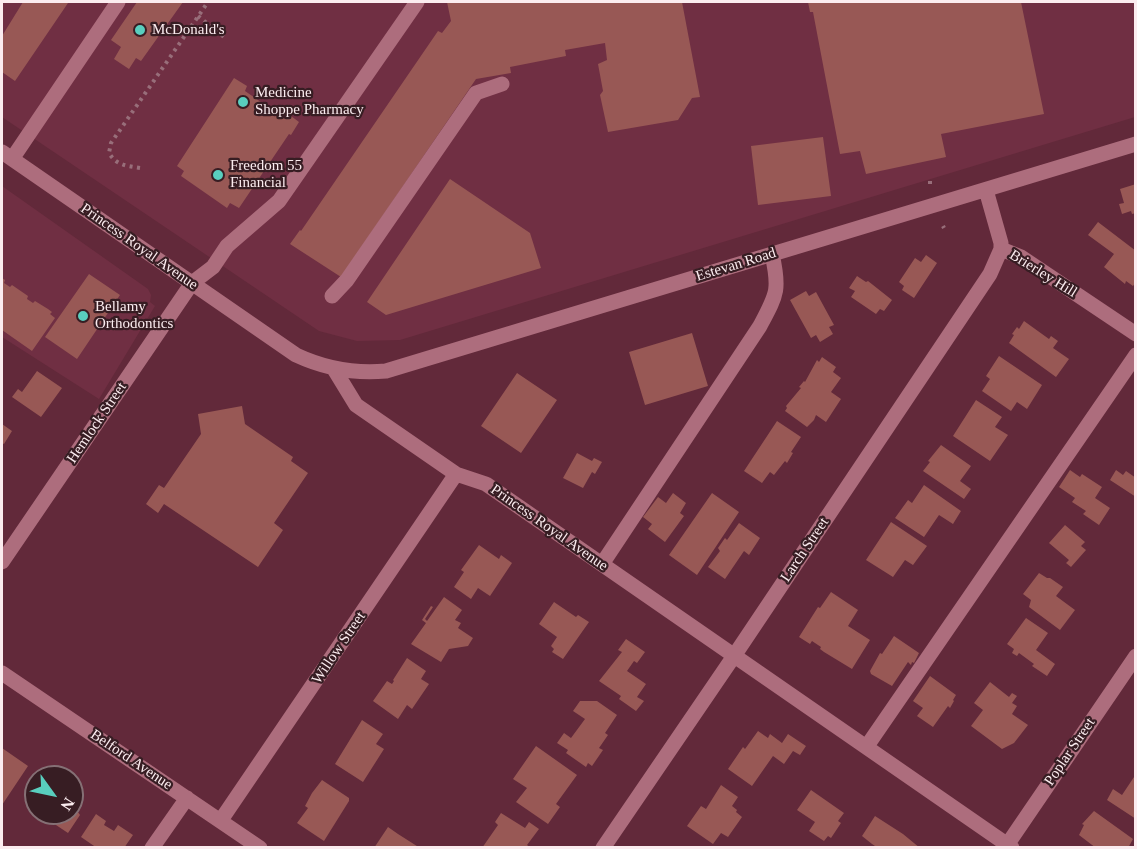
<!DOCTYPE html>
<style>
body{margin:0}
#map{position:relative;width:1137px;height:849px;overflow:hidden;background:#62293a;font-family:Georgia,serif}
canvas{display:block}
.frame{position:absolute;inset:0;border:3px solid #fbecef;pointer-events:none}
.north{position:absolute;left:24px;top:765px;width:60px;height:60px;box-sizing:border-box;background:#371d23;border:2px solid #857075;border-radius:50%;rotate:123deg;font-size:16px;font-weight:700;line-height:24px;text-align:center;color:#fbecef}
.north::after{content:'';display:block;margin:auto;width:21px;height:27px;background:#59cebe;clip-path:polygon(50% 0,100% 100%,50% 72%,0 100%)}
</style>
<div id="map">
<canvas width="1137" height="849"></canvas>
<div class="frame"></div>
<div class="north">N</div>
</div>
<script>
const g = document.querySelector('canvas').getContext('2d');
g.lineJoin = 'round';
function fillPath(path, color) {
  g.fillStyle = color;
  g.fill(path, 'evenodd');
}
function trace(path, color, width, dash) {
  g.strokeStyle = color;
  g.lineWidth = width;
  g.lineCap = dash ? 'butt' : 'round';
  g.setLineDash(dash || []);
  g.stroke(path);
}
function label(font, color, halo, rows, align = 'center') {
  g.font = font + ' Georgia,serif';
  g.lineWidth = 4.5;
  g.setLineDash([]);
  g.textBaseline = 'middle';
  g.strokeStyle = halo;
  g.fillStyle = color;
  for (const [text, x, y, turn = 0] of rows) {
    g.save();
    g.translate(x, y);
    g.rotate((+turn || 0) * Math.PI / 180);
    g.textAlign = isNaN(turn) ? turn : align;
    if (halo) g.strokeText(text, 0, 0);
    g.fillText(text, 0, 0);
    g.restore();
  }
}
const built = new Path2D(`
 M2,2H1135V117L400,340L357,341L319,331L2,117Z
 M2,186L148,289L151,295L150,302L155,306L99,399L2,337Z`);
const building = new Path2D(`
 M23,2L68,3L15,81L2,72V36Z
 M137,2H183L141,61L136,58L129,69L114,59L121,47L111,40Z
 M447,2H682L700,97L692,98L678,120L608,132L600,95L603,91L598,64L607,60L605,43L565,50L566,56L510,67L511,73L476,79L341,277L290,244L300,230L301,231L438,31L442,33L451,21Z
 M808,2H1021L1044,114L941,134L946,157L866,174L860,151L840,154L813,12H810Z
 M234,78L247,86L245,91L284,118L287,113L299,122L291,135L289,134L239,208L230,203L227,208L181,176L184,171L177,166Z
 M823,137L831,196L758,205L751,146Z
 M450,179L530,233L541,268L386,315L367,302Z
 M1136,184V213L1132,214L1131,211L1122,214L1119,204L1124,203L1120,189Z
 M1098,222L1136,251V282L1133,286L1126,281L1125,284L1104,267L1114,254L1088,235Z
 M926,255L937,263L914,298L902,290L904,286L899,282L915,258L921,262Z
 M89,274L120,295L77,359L45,337Z
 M857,276L866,282L868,281L892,300L884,311L880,309L876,314L851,297L855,291L849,288Z
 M2,278L5,280L4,283L10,287L12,285L28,296L27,299L33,303L35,301L48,309L52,312L50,314L55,318L32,351L2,330Z
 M806,291L809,296L816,292L834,325L829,327L833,334L820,342L816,335L811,338L790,300Z
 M1024,321L1049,339L1051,336L1058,341L1053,348L1069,359L1056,377L1009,343L1014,335L1012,334L1017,327L1019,329Z
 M692,333L708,386L645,405L629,352Z
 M999,356L1042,385L1027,409L1017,402L1011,411L982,391L990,379L986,376Z
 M822,357L836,367L833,372L841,378L831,392L841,399L826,422L816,415L814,420L807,427L785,411L787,408L786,406L801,388L799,387L804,381L805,382L817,360L819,362Z
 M37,371L62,388L41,417L12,397L18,389L22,392Z
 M517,373L557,400L521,453L481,426Z
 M976,400L1002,417L995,427L1008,435L990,461L953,436Z
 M242,406L245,424L293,457L291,461L308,473L274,523L283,530L258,567L164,504L158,513L146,504L159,485L164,488L201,434L198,414Z
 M777,421L801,437L791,452L793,453L787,463L785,461L774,475L770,472L762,483L744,471Z
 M2,424L12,431L4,444L2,443Z
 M941,445L971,466L960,481L971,489L964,499L923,471L930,462L928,461Z
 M577,453L592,461L594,458L602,462L595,474L592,472L583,488L563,478Z
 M1070,470L1080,477L1082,474L1102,487L1095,498L1110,508L1099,525L1083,514L1086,511L1072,502L1075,498L1059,487Z
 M1116,470L1123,475L1126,471L1136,478V497L1110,480Z
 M924,485L961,511L953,524L939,515L924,537L895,518L908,500L912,503Z
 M673,493L686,503L680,513L684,516L665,542L648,529L652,524L643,517L658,497L666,503Z
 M712,493L739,512L697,575L669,555Z
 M891,522L927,546L913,565L905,560L893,577L866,560Z
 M739,523L760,538L749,555L744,551L725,579L708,567L720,551L718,548L725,538L727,540Z
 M1065,525L1085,542L1081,546L1086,550L1071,567L1066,563L1069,560L1049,543Z
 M479,545L499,559L501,555L512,563L490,596L478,588L471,599L454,587L464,572L461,570Z
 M1039,573L1047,578H1050L1063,587L1056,596L1075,610L1060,630L1029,607L1031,600L1023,594Z
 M831,592L858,610L848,626L870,640L852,669L824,652L820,649L821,647L812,641L810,644L799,637L818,607L820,608Z
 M444,597L462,610L455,620L461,623L458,628L473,638L468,646L449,649L441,662L411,644L426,623L422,620L431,606L433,607L425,619L427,621Z
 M554,602L576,617L578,615L589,622L563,659L552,652L554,649L551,646L557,637L539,624Z
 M1026,618L1048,633L1036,650L1055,664L1047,676L1032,666L1034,664L1019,653L1017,656L1012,653L1014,649L1007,644Z
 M894,636L919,653L914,663L912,662L911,665L908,662L892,686L871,674L870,671L880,653L882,654Z
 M626,639L645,652L637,663L634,661L627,671L646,684L637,697L644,701L636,711L619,699L621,696L599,681L622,652L618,650Z
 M407,658L426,671L421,679L429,684L412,709L407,705L398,719L373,701L387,681L392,684L394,681L393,680Z
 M930,676L956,695L953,700L954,701L950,708L948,706L933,727L917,716L923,708L913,701Z
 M990,682L1009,697L1012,693L1017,696L1012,703L1017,706L1012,714L1028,725L1014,743L1002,749L971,726L983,710L974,703Z
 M580,701H597L617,715L605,733L608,735L599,748L603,750L592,766L588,763L586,767L566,753L568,750L557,743L564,733L571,738L585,719L573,711Z
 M362,720L383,734L376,744L384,749L363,782L335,764Z
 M758,731L768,738L770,734L782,743L788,734L806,746L800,755L793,751L784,764L773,756L752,786L728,769L743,747L745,749Z
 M536,746L577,775L556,804L560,807L548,824L516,802L527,788L513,779Z
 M2,748L28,766L2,805Z
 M1136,774V819L1107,800L1113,789L1122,795Z
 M322,780L349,798V801L324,841L297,823L308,808L305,806L312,793Z
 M721,785L738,797L732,806L737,810L736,812L742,817L728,837L721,833L713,844L687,826L701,806L706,809Z
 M811,790L844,813L838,821L841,823L831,838L828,836L824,841L809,831L815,822L797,810Z
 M72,800L75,802L73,805L80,815L68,833L50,821L48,823L40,818L43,813H72Z
 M1094,811L1133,839L1128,848H1096L1079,835L1084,825L1082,824Z
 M501,813L525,828L529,822L539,829L527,845L531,848H482L498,825L495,822Z
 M96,814L106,821L104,825L114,831L118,825L133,835L124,848H97L81,837Z
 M875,816L903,834L920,848H878L872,844L862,836Z
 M388,827L398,834L420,848H374Z`);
const path = new Path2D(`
 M198,16L224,37
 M140,168C127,166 116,165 109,153L111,143L208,2
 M930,181V184
 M943,226L944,228`);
const minor = new Path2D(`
 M2,152L296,355C326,369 354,374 386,371L1136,144
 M12,159L118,2
 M1001,249L1021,257L1136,334
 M332,296L347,280L476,93L502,84
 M334,369L356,405L456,474L486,484L1012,848
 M2,562L192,283L213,267L227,246L279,201L417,2
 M602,564L760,326C777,294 780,290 772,254
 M2,673L260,848
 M867,746L1136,355
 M221,820L456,474
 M152,848L187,798
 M603,848L734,656L990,274L1001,249V243L986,190
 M1005,848L1136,656`);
const markers = [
 [140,30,6,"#59cebe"],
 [243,102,6,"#59cebe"],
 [218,175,6,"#59cebe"],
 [83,316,6,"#59cebe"]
];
const poiNames = [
 ["McDonald's",152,30],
 ["Medicine",255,93],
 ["Shoppe Pharmacy",255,110],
 ["Freedom 55",230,166],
 ["Financial",230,183],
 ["Bellamy",95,307],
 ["Orthodontics",95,324]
];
const streetNames = [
 ["Princess Royal Avenue",139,247,35],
 ["Estevan Road",736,265,-17],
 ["Brierley Hill",1043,274,32],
 ["Hemlock Street",97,423,-56],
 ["Princess Royal Avenue",549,528,35],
 ["Larch Street",805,550,-56],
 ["Willow Street",339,648,-56],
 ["Poplar Street",1070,752,-56],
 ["Belford Avenue",131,760,34]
];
fillPath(built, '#702f43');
fillPath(building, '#985855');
trace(path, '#986e7a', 4, [3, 4.5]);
trace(minor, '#ad6d7d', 15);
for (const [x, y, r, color] of markers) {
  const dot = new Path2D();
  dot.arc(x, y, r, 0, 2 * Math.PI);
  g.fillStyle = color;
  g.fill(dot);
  trace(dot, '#371d23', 2);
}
label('15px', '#fbecef', '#371d23', poiNames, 'left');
label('15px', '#fbecef', '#371d23', streetNames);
</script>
